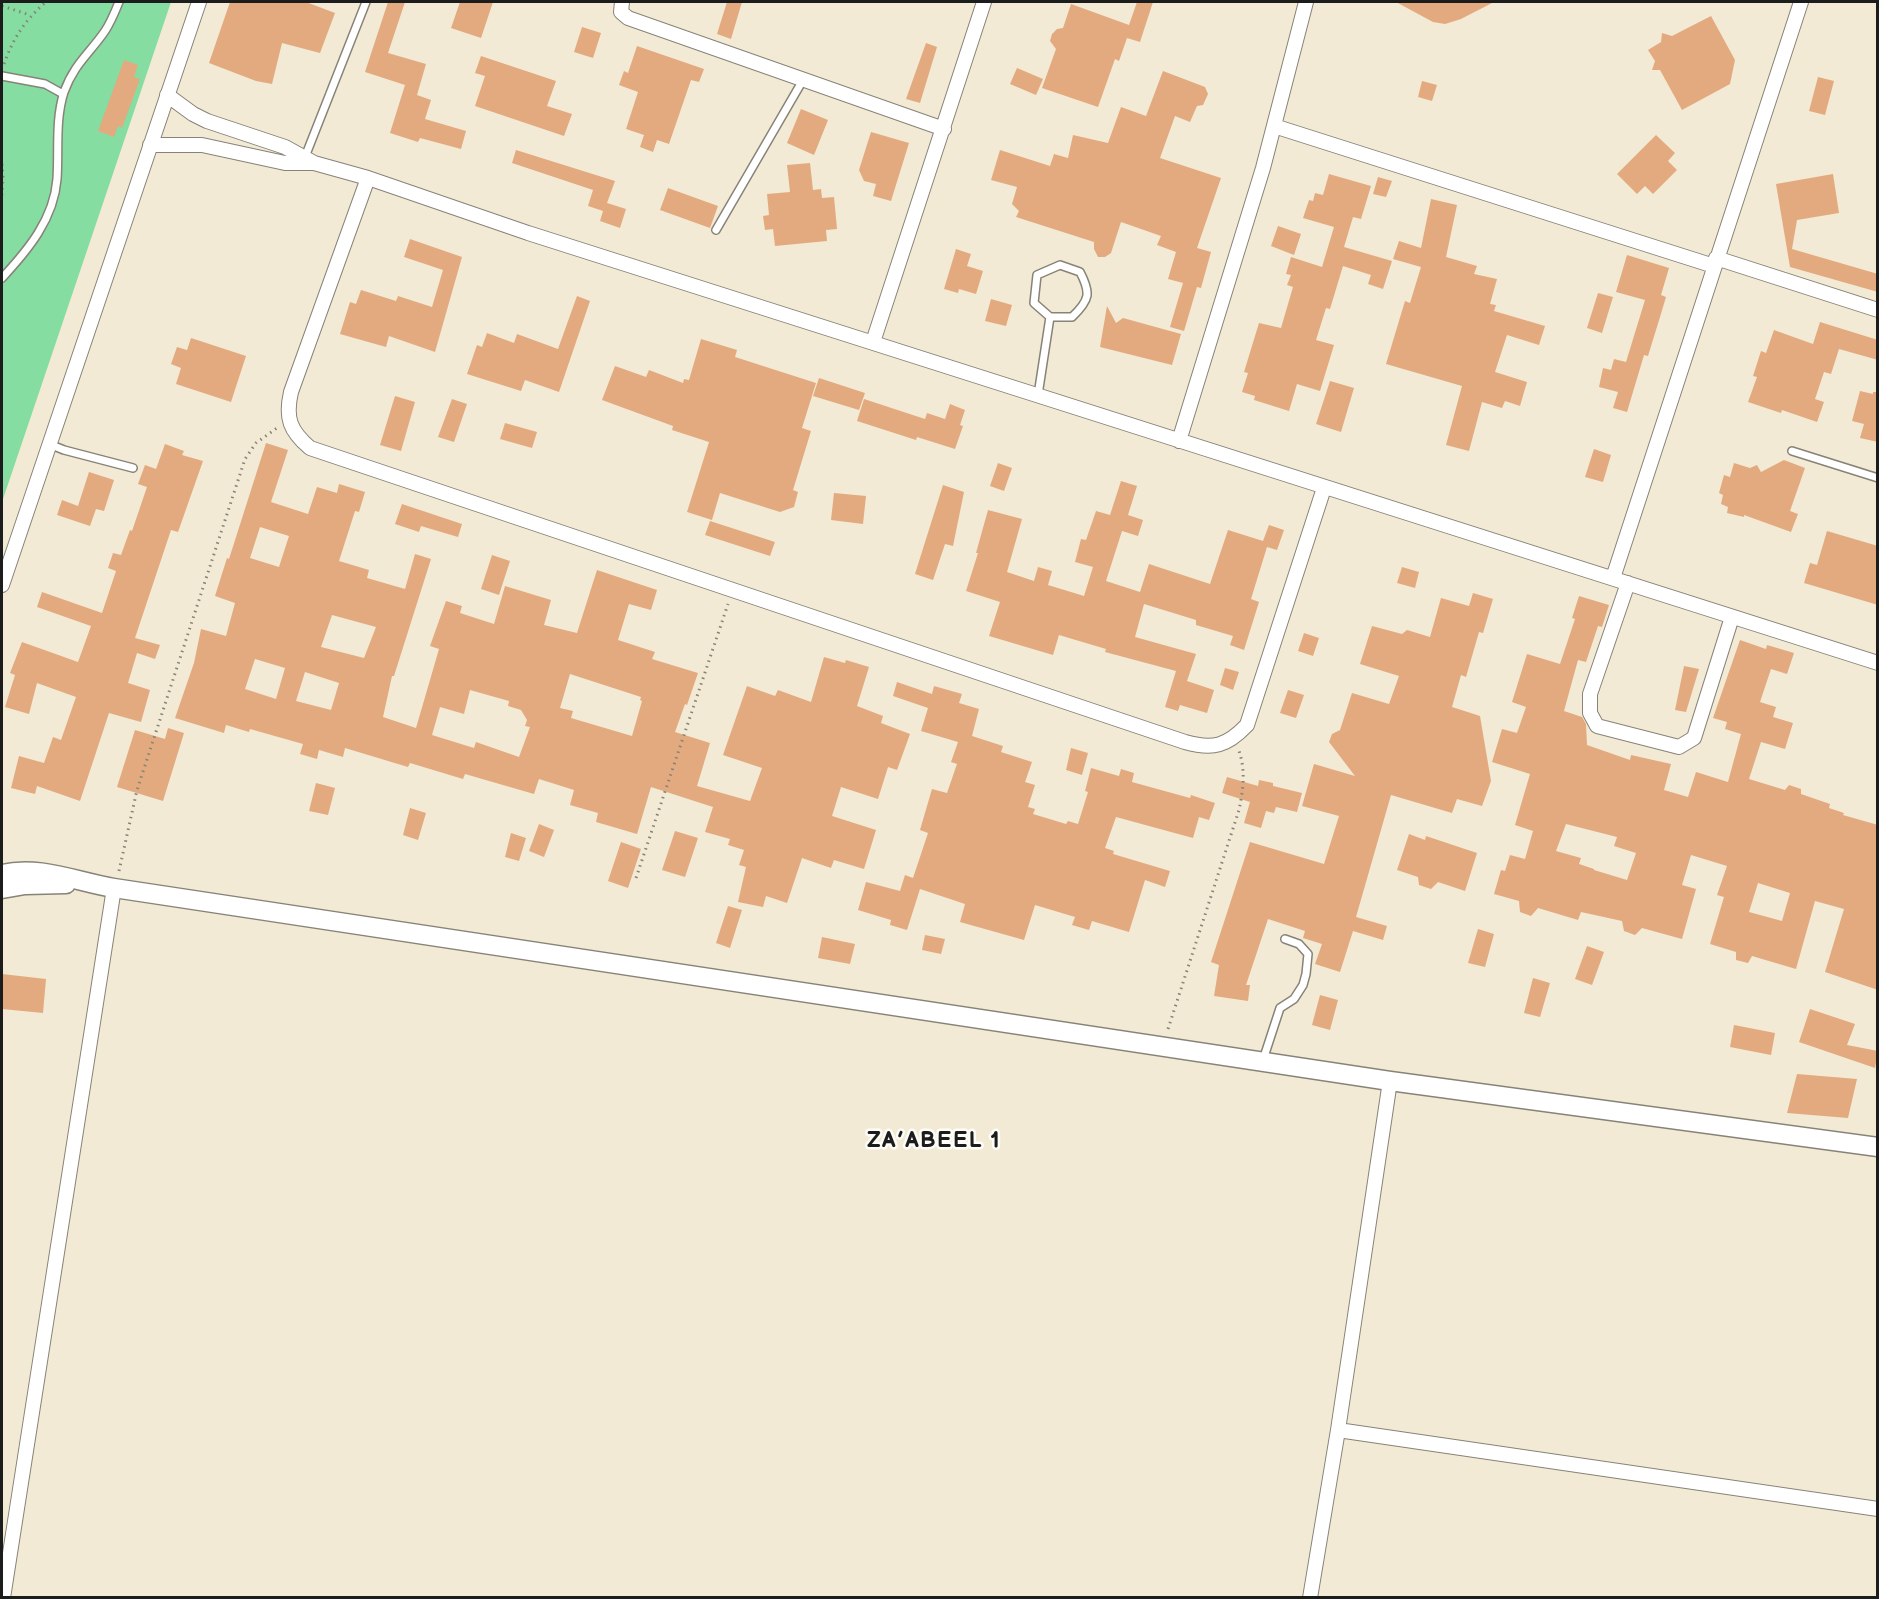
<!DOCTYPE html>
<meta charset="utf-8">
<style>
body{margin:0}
#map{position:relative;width:1879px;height:1599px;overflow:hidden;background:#f2ead4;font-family:"Balsamiq Sans",sans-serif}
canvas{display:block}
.frame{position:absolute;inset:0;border:3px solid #1c1c1c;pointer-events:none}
</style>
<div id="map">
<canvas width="1879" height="1599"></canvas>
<div class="frame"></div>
</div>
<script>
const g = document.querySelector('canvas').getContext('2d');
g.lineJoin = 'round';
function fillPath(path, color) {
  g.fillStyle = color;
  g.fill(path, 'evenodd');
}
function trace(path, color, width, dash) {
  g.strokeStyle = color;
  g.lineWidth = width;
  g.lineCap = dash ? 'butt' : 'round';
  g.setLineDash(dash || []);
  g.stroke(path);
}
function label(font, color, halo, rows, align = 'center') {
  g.font = font + ' "Balsamiq Sans",sans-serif';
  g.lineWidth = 5;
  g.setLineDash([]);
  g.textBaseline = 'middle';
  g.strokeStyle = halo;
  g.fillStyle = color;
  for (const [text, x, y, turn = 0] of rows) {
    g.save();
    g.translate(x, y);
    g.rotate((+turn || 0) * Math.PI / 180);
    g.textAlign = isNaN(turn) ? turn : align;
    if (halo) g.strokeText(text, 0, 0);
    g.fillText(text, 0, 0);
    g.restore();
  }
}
const green = new Path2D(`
 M2,2H171L2,502Z`);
const building = new Path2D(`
 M230,2H306L335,13L320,53L282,43L272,84L256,81L209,63Z
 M388,2H405L388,53L426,64L417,95L431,100L425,119L466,131L461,149L420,138L418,142L390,133L405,85L365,72Z
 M460,2H493L481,38L451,28Z
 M727,2H742L731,39L717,34Z
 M1137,2H1153L1140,42L1127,38L1119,61L1115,59L1098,107L1042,88L1056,49L1050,41L1052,34L1057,29L1063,28L1071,4L1129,25Z
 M1396,2H1494L1461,19L1445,24L1433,22Z
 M1711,16L1735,60L1730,84L1682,110L1660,70H1652L1655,61L1648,50L1661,42L1662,33L1672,36Z
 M582,27L601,33L593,58L574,52Z
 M926,43L937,47L920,103L906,99Z
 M637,46L704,69L699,82L691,80L669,144L657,140L653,152L640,147L644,135L626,129L638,92L619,85L624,71L628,73Z
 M481,56L556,81L547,106L572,114L564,136L475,106L485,76L475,73Z
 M124,60L138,65L134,77L140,79L122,128L118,126L114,137L98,131Z
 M1017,68L1043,79L1036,95L1010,84Z
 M1163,71L1205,87L1208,94L1203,105L1197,106L1190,122L1175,116L1160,158L1221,178L1197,248L1211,252L1201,288L1197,287L1184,331L1170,327L1183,283L1168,279L1176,252L1157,245L1161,236L1121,222L1111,253L1105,257H1098L1094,249V242L1016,217L1019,211L1012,204L1017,187L991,180L1000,150L1050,166L1054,154L1068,158L1073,135L1108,143L1121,107L1146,116Z
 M1818,77L1834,81L1825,115L1809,111Z
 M1422,81L1437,85L1432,101L1418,97Z
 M801,109L828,120L814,155L787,143Z
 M871,132L909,143L891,201L873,196L876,184L864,181L859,170Z
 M1656,135L1675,153L1668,161L1677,170L1653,194L1645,186L1637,194L1617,174Z
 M516,150L615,181L607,203L626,209L620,228L600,221L603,211L588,206L593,190L512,163Z
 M810,163L813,190L821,189L822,198L834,197L837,229L826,230L827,241L775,246L773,229L765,230L763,216L769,215L767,194L790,192L787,165Z
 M1329,174L1371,186L1361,219L1353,217L1344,247L1392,261L1383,289L1368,284L1371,275L1343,266L1330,309L1326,308L1316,340L1334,345L1320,391L1297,384L1289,411L1254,400L1255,396L1242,392L1248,373L1244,372L1259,323L1281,328L1293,287L1287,285L1291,275L1286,274L1291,257L1322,267L1334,227L1303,218L1309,200L1313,201L1315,193L1323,195Z
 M1833,174L1839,213L1797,220L1792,249L1878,274V292L1790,267L1776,184Z
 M1378,177L1392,181L1386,197L1373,194Z
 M668,188L718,206L710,228L660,210Z
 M1431,199L1457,205L1446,257L1477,266L1474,274L1497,279L1490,304L1496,305L1494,311L1545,326L1539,345L1507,335L1495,372L1527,382L1520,406L1505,401L1502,408L1482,402L1469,451L1446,445L1462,386L1386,364L1405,301L1410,303L1421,267L1393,259L1399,241L1421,248Z
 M1278,226L1301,234L1294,255L1271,246Z
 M410,239L462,257L435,352L389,336L386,347L340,334L350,302L356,304L361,290L396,301L398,296L432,307L443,270L404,257Z
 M956,249L971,254L967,266L983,271L976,294L959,289L958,293L944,289Z
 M1627,255L1669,268L1661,295L1666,297L1660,317L1648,356L1644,355L1627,412L1613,408L1618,392L1599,387L1603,368L1611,370L1614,359L1626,362L1645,300L1616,292Z
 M1598,293L1613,297L1602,333L1587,328Z
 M577,296L590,301L559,392L525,380L521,391L467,374L477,345L482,347L487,333L514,343L517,334L558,349Z
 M991,299L1012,305L1006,326L985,321Z
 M1107,306L1116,323L1123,318L1181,334L1172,365L1100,347Z
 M1820,322L1878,340V360L1839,349L1831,374L1824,372L1815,399L1824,402L1817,422L1782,410L1781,413L1748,402L1757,377L1753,376L1761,351L1766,353L1774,330L1813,344Z
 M191,338L246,356L231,402L176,384L181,368L171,364L177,347L187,350Z
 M701,339L737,350L735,357L816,383L802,428L811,431L793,490L798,492L794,507L780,512L720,493L712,520L687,512L709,442L672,430L673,426L602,400L615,366L646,377L649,370L683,383L684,379L689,380Z
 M819,378L865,393L859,410L813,396Z
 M1330,381L1354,388L1341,432L1316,424Z
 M1860,391L1873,394V392H1878V442L1860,438L1864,424L1852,421Z
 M395,396L415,402L401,451L380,445Z
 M452,399L467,404L454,442L438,437Z
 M864,399L925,419L927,413L945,419L950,404L965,410L960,425L963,426L955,449L917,437L916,440L857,421Z
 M505,423L537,432L532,448L500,439Z
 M266,443L288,450L271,502L308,514L317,487L337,493L339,484L365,492L359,512L355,511L339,561L369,570L367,578L405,589L415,554L431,559L394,676H392L383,717L416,728L439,649L430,646L446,601L462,606L460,613L494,624L505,586L551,600L544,625L577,633L597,570L657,590L651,610L629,604L618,640L655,652L652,659L698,673L687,705L685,704L675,732L710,743L697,786L750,801L762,768L723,755L747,686L775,696L778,690L811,702L824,657L845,663L846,660L869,667L857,706L883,716L881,723L910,734L897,770L888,767L878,799L841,787L832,816L876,830L864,869L834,860L831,868L802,858L787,903L766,896L763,907L738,902L746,867L739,865L744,850L728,845L730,839L705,832L713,807L651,787L637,834L596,822L598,813L570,805L574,790L539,779L534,794L465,774L463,779L410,763L408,767L345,748L343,757L319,750L317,759L300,754L303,744L250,729L249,732L226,725L224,733L175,718L194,663L201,629L226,636L235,603L215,596L227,558L229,559ZM260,527L289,536L279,567L250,558ZM332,615L376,627L364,658L321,647ZM255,659L285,668L276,699L245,689ZM305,672L339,683L331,710L296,701ZM570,674L641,697L640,700L642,701L632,736L571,718L573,711L560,708ZM470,690L509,701L508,706L521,710L527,720L525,726L530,727L519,757L476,742L474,748L432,735L440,707L464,714Z
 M165,444L184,451L182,455L203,461L178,532L171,530L135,638L160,645L155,659L137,653L128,683L150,690L141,722L109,713L80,801L37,786L35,794L11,788L19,756L44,763L53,737L61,740L76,697L37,683L29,714L5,707L15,675L10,673L22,642L78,662L91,626L37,607L42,592L102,613L116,571L108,568L113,553L121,555L130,530L132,531L147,487L138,484L145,465L156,469Z
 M1594,449L1611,455L1603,482L1585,477Z
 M1784,460L1805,468L1790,511L1798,514L1791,532L1744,515V517L1727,513L1728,507L1721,504L1723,495L1719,493L1724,475L1730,477L1734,463L1750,468L1757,465L1761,472Z
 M998,463L1012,468L1004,491L990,486Z
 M89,472L114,480L104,511L96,509L90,526L57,515L62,500L78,506Z
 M1121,481L1137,486L1128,515L1143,520L1138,536L1122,531L1106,581L1140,592L1149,564L1210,584L1228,530L1263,541L1269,525L1284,530L1277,550L1267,547L1251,599L1259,602L1244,650L1230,645L1233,636L1196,625V620L1144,604L1135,637L1196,654L1187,681L1214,690L1207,713L1180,705L1178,711L1165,707L1176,671L1105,652L1106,649L1059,635L1053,655L989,636L1000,602L966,591L978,553H976L988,510L1022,519L1007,572L1034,581L1038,567L1052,571L1048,585L1084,596L1093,567L1075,562L1081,539L1086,540L1096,511L1110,515Z
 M943,485L964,492L953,546L945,544L933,580L915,574Z
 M834,493L866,496L863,524L831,520Z
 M402,504L462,524L458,537L421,526L419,532L395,524Z
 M710,521L775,542L770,556L705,535Z
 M1827,531L1878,546V605L1804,583L1810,563L1817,565Z
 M492,555L510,561L499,595L481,589Z
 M1402,567L1419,572L1415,588L1397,583Z
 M1473,593L1493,599L1483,633L1479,632L1466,677L1461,675L1452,707L1480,716L1491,781L1482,806L1457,799L1452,813L1391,795L1356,917L1387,926L1383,940L1353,931L1340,972L1315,964L1322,944L1303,938L1305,931L1268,919L1246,985H1250L1248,1001L1214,996L1219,965L1211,962L1250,842L1324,864L1339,816L1302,806L1314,764L1355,776L1329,742L1332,734L1340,730L1352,693L1389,704L1399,676L1360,664L1372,626L1402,634L1407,630L1430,637L1441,598L1469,606Z
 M1579,596L1609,605L1602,627L1598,626L1586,662L1578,660L1564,711L1582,717L1586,724L1587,745L1630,760L1631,755L1671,764L1664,790L1688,797L1696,772L1728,782L1741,734L1725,729L1727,722L1713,718L1740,640L1766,649L1767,645L1794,653L1787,674L1771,669L1760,702L1776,707L1773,717L1793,723L1785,749L1761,742L1749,779L1785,790L1789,785L1801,789V794L1830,804L1829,808L1844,813L1843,815L1878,825V990L1825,972L1844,909L1815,901L1796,969L1752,956L1748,963L1736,960V952L1710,944L1724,897L1717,895L1727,866L1691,855L1682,885L1696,889L1682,939L1642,928L1635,935L1624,931L1622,921L1581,912L1578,920L1538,908L1531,916L1520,912L1519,901L1494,894L1501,870L1505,871L1510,855L1525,859L1533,831L1515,825L1530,774L1492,762L1502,729L1517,733L1526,707L1512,702L1527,654L1560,664L1575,619L1572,618ZM1566,824L1617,837L1614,846L1636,853L1627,880L1594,870V869L1579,864L1581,858L1556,851ZM1758,883L1790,893L1782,921L1749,912Z
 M1304,633L1319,638L1313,656L1298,651Z
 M1684,666L1699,669L1686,712L1675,710Z
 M1225,668L1239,672L1233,690L1220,685Z
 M897,682L932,694L934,686L962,694L959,703L979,709L972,736L1003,746L1001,752L1032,762L1025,782L1035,785L1028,807L1035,809L1033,814L1066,824L1068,821L1078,824L1088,792L1085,791L1091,768L1119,776L1121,769L1134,773L1132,782L1190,798L1191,795L1215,803L1209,820L1199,817L1193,838L1116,817L1105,848L1114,851L1113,854L1170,871L1165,887L1145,880L1129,932L1092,921L1089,930L1072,925L1075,917L1035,905L1024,940L960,922L965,904L920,889L907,930L890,925L891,920L858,910L866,882L900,891L905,875L913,878L928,833L920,830L932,789L947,793L957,764L951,762L958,742L921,731L928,708L893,696Z
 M1288,690L1304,695L1296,718L1280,713Z
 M168,728L184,733L163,801L117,787L135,730L165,739Z
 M1071,748L1088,753L1082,775L1066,770Z
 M1227,777L1258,786L1259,780L1273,783V786L1302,793L1297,812L1276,807L1274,813L1266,811L1261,828L1244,823L1250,802L1222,793Z
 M316,783L335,788L328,815L309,811Z
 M410,808L426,813L418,840L403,835Z
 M539,824L554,830L544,857L529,851Z
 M675,831L698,838L685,877L662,870Z
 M511,833L526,838L519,861L505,857Z
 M1409,834L1425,840L1426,836L1477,853L1465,891L1438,882L1431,889L1419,885L1418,877L1397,870Z
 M621,842L641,849L628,888L608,881Z
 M728,906L742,910L730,948L716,943Z
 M1478,929L1494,934L1485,967L1468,963Z
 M925,935L945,939L941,954L922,950Z
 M822,937L855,944L850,964L818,958Z
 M1587,946L1604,952L1592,985L1575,979Z
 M2,974L46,979L43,1013L2,1009Z
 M1533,978L1550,983L1540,1017L1524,1013Z
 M1320,995L1338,1000L1330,1030L1312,1025Z
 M1810,1009L1855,1024L1847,1045L1878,1051L1875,1068L1799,1042Z
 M1734,1025L1775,1033L1771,1055L1730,1047Z
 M1797,1074L1857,1079L1848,1118L1787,1113Z`);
const path = new Path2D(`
 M2,6L30,15
 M4,64C13,38 26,19 46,2
 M2,164L3,177L2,195
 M119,871L137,790L245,459L256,443L277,428
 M636,878L728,604
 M1168,1029L1239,810C1243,791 1246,771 1239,751`);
const service = new Path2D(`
 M2,76L45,84L63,94
 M305,157L366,2
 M716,230L803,80
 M2,278C28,250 54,219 57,179C59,150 55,120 64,92C74,64 90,53 105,31C111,22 115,12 119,2
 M1038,395L1050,317H1072C1090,300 1091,293 1080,272L1060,265L1037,275L1034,303L1050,317
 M49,444L64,450L133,468
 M1792,451L1878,478
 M1263,1060L1280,1008L1294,999L1303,985L1306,974L1308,954L1299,944L1285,939`);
const minor = new Path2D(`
 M622,2L621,12L628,18L944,129
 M167,95L193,114L207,121L285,147L314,163L368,178L528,233L1878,663
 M1274,126L1714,266
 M150,145H202L285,163H314
 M368,178L291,392C285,418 290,431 310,448L1185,742C1213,750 1227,746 1247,725L1324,488
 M1716,258L1878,310
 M873,342L984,2
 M1179,441L1263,168L1306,2
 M1613,578L1801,2
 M1628,583L1590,694V713L1597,726L1679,747L1694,738L1732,617
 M2,585L199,2
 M1338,1430L1878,1509
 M3,1598L114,888
 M1310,1598L1338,1430L1390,1081`);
const tertiary = new Path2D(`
 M2,874C40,865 77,882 114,888L1390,1081L1878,1147
 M2,889L25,885L66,884`);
const districtNames = [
 ["ZA’ABEEL 1",934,1141]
];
fillPath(green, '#86dda1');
fillPath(building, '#e3aa7f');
trace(service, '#878378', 10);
trace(minor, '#878378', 16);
trace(tertiary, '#878378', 21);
trace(path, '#878378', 3, [1.5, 4.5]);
trace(service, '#fff', 7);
trace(minor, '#fff', 14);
trace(tertiary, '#fff', 18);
g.letterSpacing = '1.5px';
label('bold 22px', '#1c1c1c', '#fdfcf7', districtNames);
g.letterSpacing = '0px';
</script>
